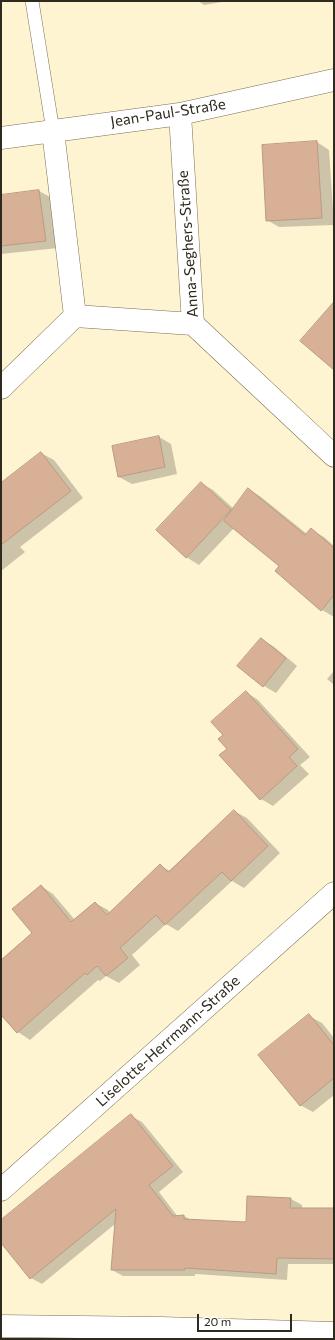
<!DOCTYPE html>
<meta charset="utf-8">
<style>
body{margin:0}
#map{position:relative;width:335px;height:1340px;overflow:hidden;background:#fff4d2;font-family:Commissioner,sans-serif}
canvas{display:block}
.frame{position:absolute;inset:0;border:2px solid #2e2a1d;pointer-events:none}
.scale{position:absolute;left:197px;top:1314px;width:95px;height:18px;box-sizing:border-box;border:2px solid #2e2a1d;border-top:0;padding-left:5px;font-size:12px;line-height:14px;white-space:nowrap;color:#2e2a1d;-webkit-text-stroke:3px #fff;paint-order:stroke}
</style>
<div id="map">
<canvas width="335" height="1340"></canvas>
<div class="frame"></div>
<div class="scale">20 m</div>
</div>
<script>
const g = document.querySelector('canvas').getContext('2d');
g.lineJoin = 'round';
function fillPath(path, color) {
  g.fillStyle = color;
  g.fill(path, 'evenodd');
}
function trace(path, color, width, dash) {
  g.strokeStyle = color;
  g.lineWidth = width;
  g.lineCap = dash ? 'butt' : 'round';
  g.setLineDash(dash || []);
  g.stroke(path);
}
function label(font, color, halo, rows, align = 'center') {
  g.font = font + ' Commissioner,sans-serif';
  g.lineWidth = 3;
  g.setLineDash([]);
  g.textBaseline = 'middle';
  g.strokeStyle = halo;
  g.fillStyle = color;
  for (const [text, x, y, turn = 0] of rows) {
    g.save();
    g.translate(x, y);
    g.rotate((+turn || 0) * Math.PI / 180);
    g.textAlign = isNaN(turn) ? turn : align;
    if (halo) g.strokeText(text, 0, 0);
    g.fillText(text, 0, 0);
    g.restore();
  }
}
const shadow = new Path2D(`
 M198,1H228L204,5Z
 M317,142L329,150L334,225L279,227L267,220Z
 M39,191L52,198L58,248L1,254V196Z
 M159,437L171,444L177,474L132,484L119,477L113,447Z
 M41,453L54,460L83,498L20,547L25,552L1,571V484Z
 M201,483L213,490L234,509L248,489L261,497L307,534L311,530L324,537L334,546V617L322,610L280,566L234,528L199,565L186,557Z
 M261,639L273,646L297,666L276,693L264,686Z
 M334,671V685L327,679Z
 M246,692L258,700L310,757L300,765L309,774L273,806L261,799L228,749L225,735Z
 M234,811L247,818L280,853L244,888L232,881L178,931L166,924L132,955L140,965L119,983L106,976L100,981L98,980L30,1040L18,1032L1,1014V961L34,933L41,886L53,894L75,920L95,903L108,910L110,913L160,865L170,871Z
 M309,1016L322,1023L334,1038V1095L313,1112L300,1105Z
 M131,1116L142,1122L183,1172L159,1192L178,1217L184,1216L191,1220L247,1223L291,1199L302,1205V1209H334V1264H288L287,1280L195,1274V1276H123L112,1270L115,1224L42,1284L31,1278L1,1241V1221Z`);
const building = new Path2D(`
 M317,141L322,218L266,221L262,145Z
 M39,190L46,241L1,246V195Z
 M334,302V370L300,341Z
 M159,436L165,467L118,477L112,446Z
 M41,452L71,491L1,545V483Z
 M201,482L231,510L186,558L156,530Z
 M248,488L305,535L311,528L334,548V595L321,611L275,571L279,566L224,521Z
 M261,638L286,658L263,687L237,666Z
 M246,691L298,749L289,757L297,766L260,800L219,755L227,749L218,739L223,735L211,722Z
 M234,810L268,846L231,881L222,872L165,925L156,915L120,948L128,958L106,976L97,966L87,975L85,973L17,1033L1,1015V960L32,933L12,909L41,885L71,922L95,902L107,915L160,864L168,872Z
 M309,1014L334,1045V1078L300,1106L258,1055Z
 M131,1114L173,1166L149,1185L173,1216L184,1215V1219L246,1222L247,1196L291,1198L290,1208H334V1259L277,1258L276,1274L185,1268V1270H111L116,1209L30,1279L1,1243V1220Z`);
const lane = new Path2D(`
 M32,1L53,131`);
const street = new Path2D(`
 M180,114L193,324L334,456
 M1,138L180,114L334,80
 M75,316L193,324
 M1,388L75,316L53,131
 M1,1190L334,893`);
const secondary = new Path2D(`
 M1,1326L161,1328L334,1333`);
const streetNames = [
 ["Jean-Paul-Straße",168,113,-9],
 ["Anna-Seghers-Straße",188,244,-94],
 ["Liselotte-Herrmann-Straße",168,1041,-42]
];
fillPath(shadow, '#0003');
fillPath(building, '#d8b095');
trace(building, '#b89a86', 1);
trace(lane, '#796f51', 14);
trace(street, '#796f51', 23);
trace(secondary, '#796f51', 23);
trace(lane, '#fff', 13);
trace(street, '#fff', 22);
trace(secondary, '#fff', 22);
label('15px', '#2e2a1d', '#fff', streetNames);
</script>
